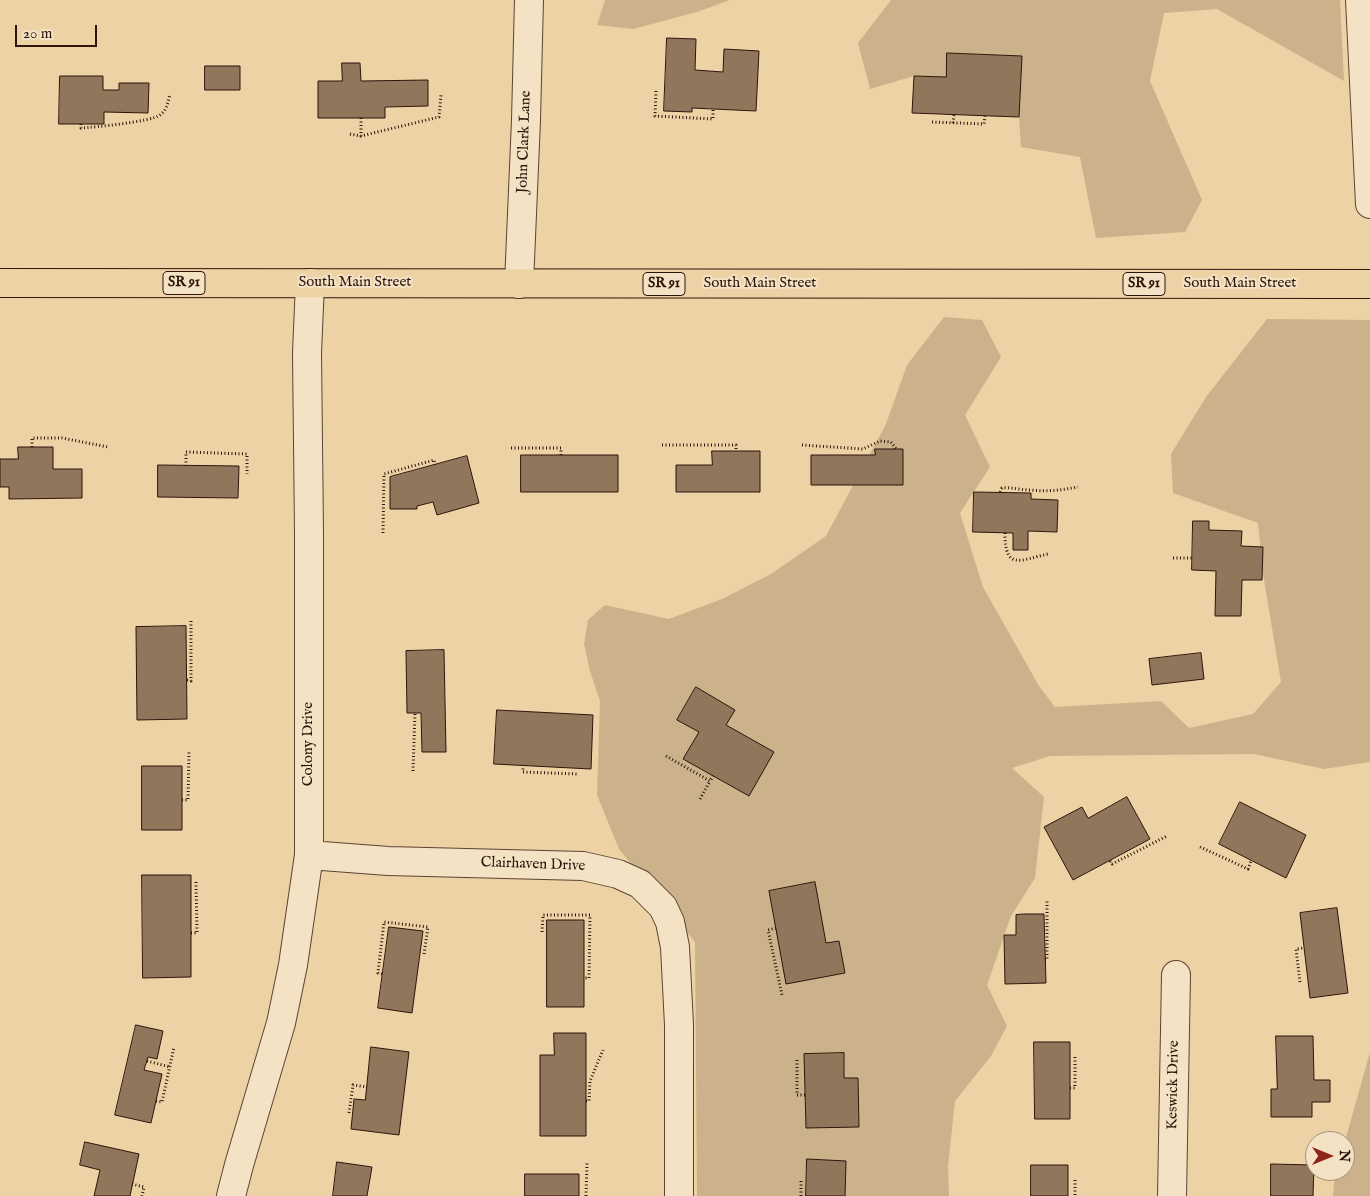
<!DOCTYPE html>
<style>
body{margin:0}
#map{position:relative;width:1370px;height:1196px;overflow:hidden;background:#ecd2a4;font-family:"IM FELL English",serif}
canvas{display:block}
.north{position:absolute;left:1305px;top:1131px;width:50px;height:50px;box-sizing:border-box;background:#f3e2c4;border:1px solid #a4907a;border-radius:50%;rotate:90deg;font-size:14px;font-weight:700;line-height:20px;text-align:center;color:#2d150c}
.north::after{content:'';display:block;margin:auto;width:18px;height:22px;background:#8f2418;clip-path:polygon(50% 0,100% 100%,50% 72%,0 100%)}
.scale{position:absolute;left:15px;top:25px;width:82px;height:22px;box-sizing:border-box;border:2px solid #2d150c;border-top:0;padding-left:6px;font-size:15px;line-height:18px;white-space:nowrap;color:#2d150c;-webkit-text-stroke:4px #f3e2c4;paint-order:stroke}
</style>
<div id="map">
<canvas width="1370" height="1196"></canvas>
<div class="north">N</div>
<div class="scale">20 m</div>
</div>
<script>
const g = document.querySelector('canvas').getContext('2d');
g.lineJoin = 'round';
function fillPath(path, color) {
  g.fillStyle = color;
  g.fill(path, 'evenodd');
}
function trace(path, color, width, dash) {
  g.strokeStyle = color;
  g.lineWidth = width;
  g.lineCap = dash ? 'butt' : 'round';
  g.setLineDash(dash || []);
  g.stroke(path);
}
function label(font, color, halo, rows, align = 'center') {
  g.font = font + ' "IM FELL English",serif';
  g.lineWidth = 4;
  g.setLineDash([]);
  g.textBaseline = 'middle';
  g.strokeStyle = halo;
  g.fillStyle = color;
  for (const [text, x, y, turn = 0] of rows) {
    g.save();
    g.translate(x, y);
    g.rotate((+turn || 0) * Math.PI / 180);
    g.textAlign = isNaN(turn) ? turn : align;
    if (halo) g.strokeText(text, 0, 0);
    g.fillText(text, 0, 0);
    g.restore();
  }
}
const green = new Path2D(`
 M605,0H730L697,12L633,29L597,25Z
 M891,0H1340L1344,81L1217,9L1164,13L1150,81L1202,200L1185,232L1096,238L1080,157L1021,147L1019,117L1021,56L947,53L946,77L914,76L870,89L858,43Z
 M944,317L982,320L1001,357L965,415L990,467L960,513L983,587L1039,686L1055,707L1161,701L1189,728L1253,714L1281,682L1263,574L1258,523L1173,493L1171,454L1206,397L1267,319L1370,320V762L1324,769L1254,754L1050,756L1012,768L1044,797L1035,878L1011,916L987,985L1007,1026L991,1056L955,1101L948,1166L949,1196H697L695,942L619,849L597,795L600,701L590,671L584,644L588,620L605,605L669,619L722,599L771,574L826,536L886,424L907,365Z
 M1370,1052V1196H1333L1334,1183L1337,1171H1345V1141Z`);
const building = new Path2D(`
 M667,38L696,39L695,70L723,72L724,49L759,51L756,111L692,108V112L664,111Z
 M947,53L1022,56L1019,117L912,113L914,76L946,77Z
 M342,63H360L361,81L428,80V106L385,107V118H318V81H342Z
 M205,66H240V90H205Z
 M60,76H103V90H119V83H149L148,113L104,112V124H59Z
 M18,447H53V469H82V498L9,499V487H0V459H18Z
 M875,449H903V485H811V455H875Z
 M712,451H760V492H676V465H712Z
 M521,455H618V492H521Z
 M467,456L479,503L437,515L433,502L417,506V509H390V477Z
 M158,465L239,466L238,498L158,497Z
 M974,492L1031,493V499L1058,500L1057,532L1028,531V550H1013V533L973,532Z
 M1193,521H1209V530L1242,531L1241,546L1263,547L1262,580H1242L1241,616H1215L1216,571L1192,570Z
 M186,626L187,719L137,720L136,627Z
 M444,650L446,752H422L421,713H407L406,651Z
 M1201,653L1204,679L1152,685L1149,659Z
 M696,687L735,710L726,725L774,752L749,796L683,759L699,732L677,720Z
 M497,710L593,715L591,769L494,764Z
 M142,766H182V830H142Z
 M1127,797L1150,839L1073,880L1044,827L1082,807L1088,818Z
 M1240,802L1306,835L1286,878L1219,844Z
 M142,875H191V977L143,978Z
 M815,882L826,943L839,941L845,973L786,984L769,891Z
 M1337,908L1348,993L1310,998L1300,913Z
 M1024,914H1044L1046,983L1005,984L1004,935H1016V915Z
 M547,920H584V1007H547Z
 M389,927L423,931L412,1013L378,1008Z
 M136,1025L163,1031L157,1059L148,1057L144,1070L162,1074L151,1123L115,1115Z
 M554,1033H586V1136H540V1055H554Z
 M1276,1036H1313L1314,1080H1330V1102H1312V1117H1271V1089H1277Z
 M1034,1042H1070V1119H1035Z
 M371,1047L409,1052L399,1135L351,1129L354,1099L365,1100Z
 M844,1053V1078H858L859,1127L806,1128L804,1054Z
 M85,1142L139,1154L130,1196H94L100,1170L80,1165Z
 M807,1159L846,1161L845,1196H806Z
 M337,1162L372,1167L367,1196H333Z
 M1271,1164L1314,1165L1313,1196H1271Z
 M1031,1165H1068V1196H1031Z
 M525,1174H579V1196H525Z`);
const path = new Path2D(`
 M656,91L655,116L713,119V109
 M361,118V136L439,117L441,95
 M932,122L984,124L985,116
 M953,123L954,115
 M81,124V128C95,127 150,122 160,115C167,110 168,102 170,94
 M350,134L361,136
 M662,445H736V451
 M802,445L863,449L880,441L891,442L896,449
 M32,447V438H62L108,447
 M511,448H561V455
 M186,466V452L247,454V474
 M1000,492L1002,488C1012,487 1021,490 1030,490C1047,492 1062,490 1078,487
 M383,533L384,474L434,460L435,465
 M1005,533C1005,571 1020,560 1048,554
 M1173,558H1192
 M187,680L191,681V619
 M666,756L710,781L713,776
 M523,765V772L577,774
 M413,771L415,713
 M700,799L710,781
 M182,800H188L189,751
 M1200,847L1248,869L1251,861
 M1110,861L1112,864L1167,836
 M776,928L768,930L782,995
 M542,932L543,915H590L589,978H584
 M191,933H197L196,882
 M1045,960H1047V901
 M382,974L378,973L384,922L428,927L424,954
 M1300,982L1296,949L1304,948
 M797,1060V1095H805
 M147,1061L170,1067
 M1070,1088H1075V1055
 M156,1101L162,1102L174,1047
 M586,1101H589L590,1081L603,1050
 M349,1113L353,1085L367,1087
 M1075,1180V1196
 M132,1184L144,1187L142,1196
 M586,1196L587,1163
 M801,1196V1179`);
const street = new Path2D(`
 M1360,0L1370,204
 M519,284L526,120L529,0
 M309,855L388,861L583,866L618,874L640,884L663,907L670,922L675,947L679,1025V1196
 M231,1196L239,1165L281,1023L293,965L309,855V533L307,353L310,283
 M1172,1196L1176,975`);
const primary = new Path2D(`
 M0,283L1370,284`);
const shields = [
 [184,283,42],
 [664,284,42],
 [1144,284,42]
];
const shieldNames = [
 ["SR 91",184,283],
 ["SR 91",664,284],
 ["SR 91",1144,284]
];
const streetNames = [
 ["John Clark Lane",525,142,-88],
 ["South Main Street",355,283],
 ["South Main Street",760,284],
 ["South Main Street",1240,284],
 ["Colony Drive",309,744,-90],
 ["Clairhaven Drive",533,865,2],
 ["Keswick Drive",1174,1085,-89]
];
fillPath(green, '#ccb28a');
fillPath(building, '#90775b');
trace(building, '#2d150c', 1);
trace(street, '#5d4432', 30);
trace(primary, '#2d150c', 30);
trace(path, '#2d150c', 3, [1, 2.5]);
trace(street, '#f3e2c4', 28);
trace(primary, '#ecd2a4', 28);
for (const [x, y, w] of shields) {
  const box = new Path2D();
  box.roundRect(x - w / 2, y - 11.5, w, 23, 4);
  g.fillStyle = '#f3e2c4';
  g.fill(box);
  trace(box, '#2d150c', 1);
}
label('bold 14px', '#2d150c', null, shieldNames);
label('15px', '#2d150c', '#f3e2c4', streetNames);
</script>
